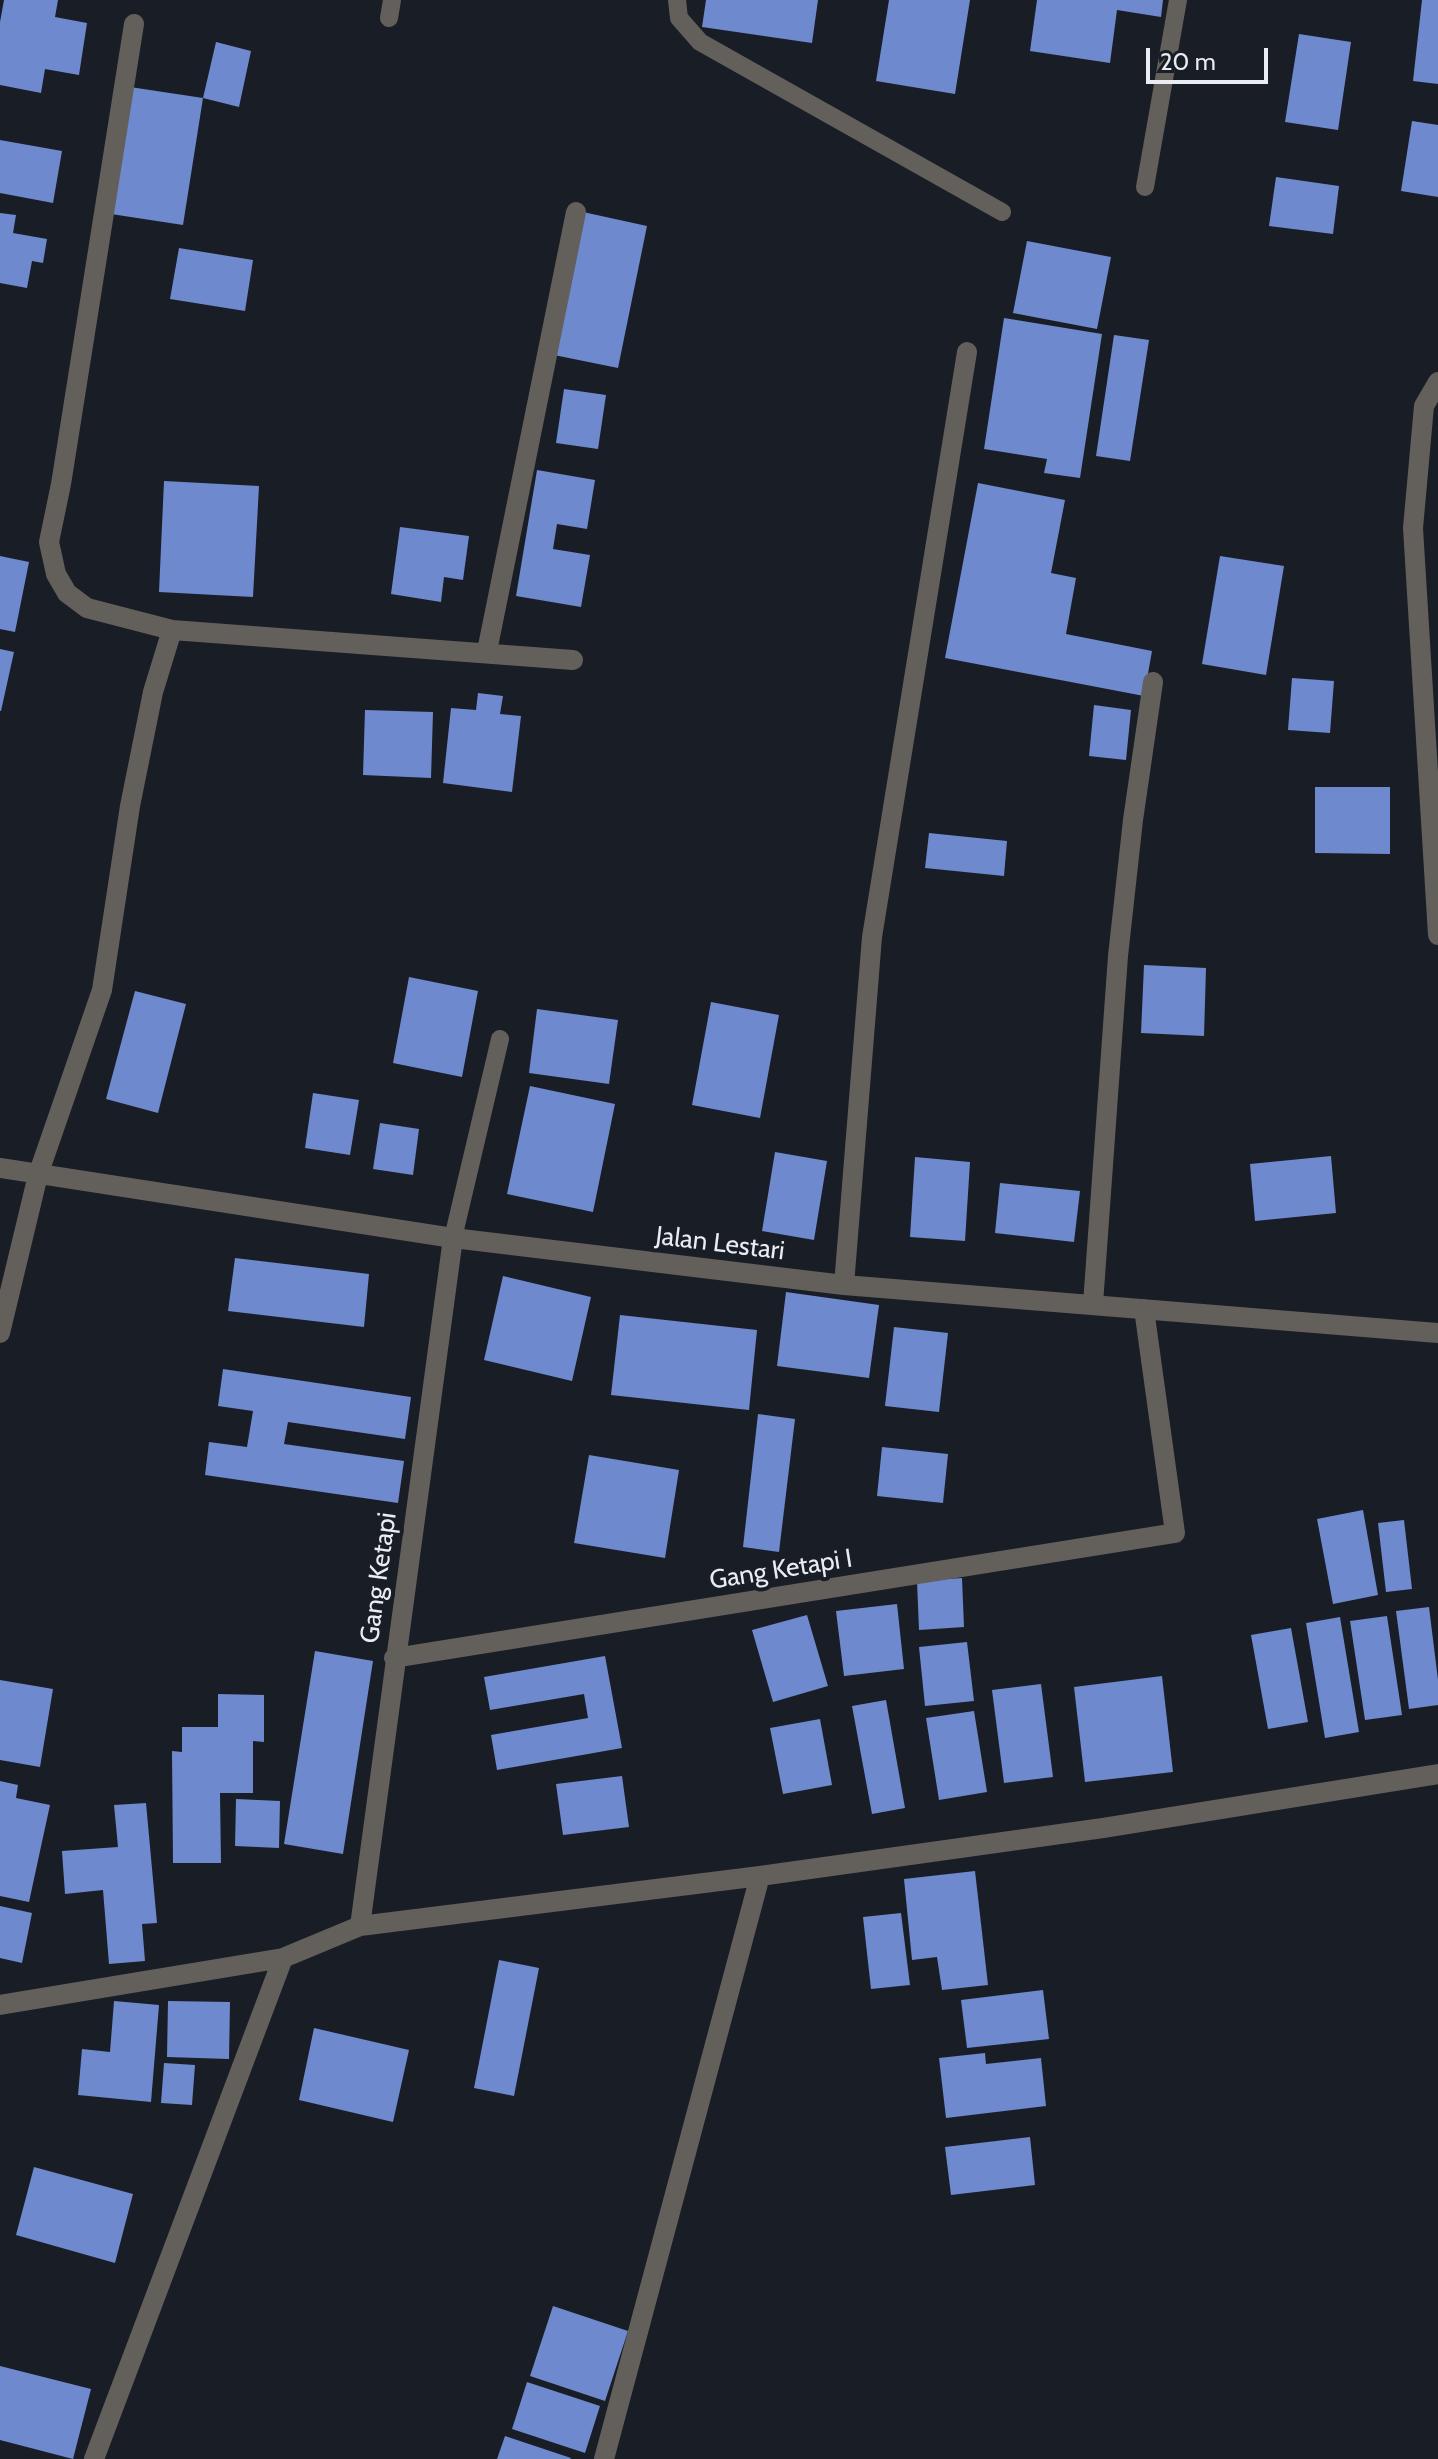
<!DOCTYPE html>
<style>
body{margin:0}
#map{position:relative;width:1438px;height:2459px;overflow:hidden;background:#191d26;font-family:Cabin,sans-serif}
canvas{display:block}
.scale{position:absolute;left:1146px;top:48px;width:122px;height:36px;box-sizing:border-box;border:4px solid #eaecf3;border-top:0;padding-left:10px;font-size:24px;line-height:28px;white-space:nowrap;color:#eaecf3;-webkit-text-stroke:6px #191d26;paint-order:stroke}
</style>
<div id="map">
<canvas width="1438" height="2459"></canvas>
<div class="scale">20 m</div>
</div>
<script>
const g = document.querySelector('canvas').getContext('2d');
g.lineJoin = 'round';
function fillPath(path, color) {
  g.fillStyle = color;
  g.fill(path, 'evenodd');
}
function trace(path, color, width, dash) {
  g.strokeStyle = color;
  g.lineWidth = width;
  g.lineCap = dash ? 'butt' : 'round';
  g.setLineDash(dash || []);
  g.stroke(path);
}
function label(font, color, halo, rows, align = 'center') {
  g.font = font + ' Cabin,sans-serif';
  g.lineWidth = 8;
  g.setLineDash([]);
  g.textBaseline = 'middle';
  g.strokeStyle = halo;
  g.fillStyle = color;
  for (const [text, x, y, turn = 0] of rows) {
    g.save();
    g.translate(x, y);
    g.rotate((+turn || 0) * Math.PI / 180);
    g.textAlign = isNaN(turn) ? turn : align;
    if (halo) g.strokeText(text, 0, 0);
    g.fillText(text, 0, 0);
    g.restore();
  }
}
const building = new Path2D(`
 M4,0H58L55,17L87,23L79,75L45,69L41,93L0,85V22Z
 M706,0H818L812,43L702,27Z
 M889,0H970L955,94L876,81Z
 M1037,0H1163L1161,17L1117,10L1110,63L1030,51Z
 M1422,0H1438V84L1413,81Z
 M1299,34L1351,42L1338,130L1285,122Z
 M216,42L251,51L239,107L203,98Z
 M130,87L203,98L183,225L111,214Z
 M1412,121L1438,125V197L1401,191Z
 M0,140L62,151L53,203L0,193Z
 M1276,177L1339,186L1333,234L1269,226Z
 M583,212L647,226L618,368L554,355Z
 M0,213L16,215L13,233L47,239L43,263L32,261L27,288L0,283Z
 M1027,241L1111,257L1097,329L1013,313Z
 M179,248L253,260L245,311L170,299Z
 M1004,318L1102,334L1080,478L1044,473L1047,459L984,449Z
 M1114,335L1149,340L1130,461L1096,456Z
 M564,389L606,395L598,449L556,443Z
 M537,470L595,480L587,529L557,524L553,549L590,555L581,607L516,596Z
 M164,481L259,486L253,597L159,592Z
 M978,483L1065,500L1051,573L1076,578L1066,634L1152,651L1144,696L945,658Z
 M400,527L469,536L463,580L444,577L441,602L391,594Z
 M0,556L29,562L15,632L0,629Z
 M1220,556L1284,566L1266,675L1202,664Z
 M0,649L14,652L1,711H0Z
 M1292,678L1334,681L1330,733L1288,730Z
 M478,693L503,696L500,714L521,716L512,792L443,783L451,708L476,710Z
 M1094,705L1131,710L1126,760L1089,756Z
 M365,710L433,712L431,778L363,775Z
 M1315,787H1390V854L1315,853Z
 M929,833L1007,841L1004,876L925,868Z
 M1144,965L1206,968L1204,1036L1141,1033Z
 M409,977L478,991L462,1077L393,1063Z
 M135,991L186,1004L158,1113L106,1099Z
 M711,1002L779,1015L760,1118L692,1105Z
 M537,1009L618,1020L609,1084L529,1073Z
 M530,1086L615,1104L593,1212L507,1194Z
 M313,1093L359,1100L350,1155L305,1148Z
 M380,1123L419,1129L413,1175L373,1169Z
 M775,1152L827,1161L814,1240L762,1231Z
 M1331,1156L1336,1213L1255,1221L1250,1164Z
 M915,1157L970,1162L965,1241L910,1237Z
 M1000,1183L1080,1191L1074,1242L995,1233Z
 M235,1258L369,1274L364,1327L228,1311Z
 M503,1276L591,1297L572,1381L484,1360Z
 M786,1292L879,1305L869,1378L777,1366Z
 M620,1315L757,1330L749,1410L611,1395Z
 M894,1327L948,1333L939,1412L885,1406Z
 M223,1369L411,1397L405,1439L288,1422L284,1444L404,1461L398,1503L205,1475L209,1442L247,1447L253,1411L218,1406Z
 M758,1414L795,1419L779,1552L743,1547Z
 M882,1447L948,1454L943,1503L877,1496Z
 M589,1455L679,1470L665,1558L574,1543Z
 M1363,1510L1378,1595L1333,1604L1317,1519Z
 M1404,1520L1412,1589L1386,1592L1378,1523Z
 M962,1578L964,1627L919,1630L917,1581Z
 M897,1604L904,1669L844,1676L836,1611Z
 M1429,1607L1438,1680V1705L1409,1709L1396,1611Z
 M807,1615L828,1686L773,1702L752,1630Z
 M1387,1616L1402,1715L1365,1720L1350,1621Z
 M1340,1617L1359,1732L1325,1738L1306,1623Z
 M1291,1628L1308,1722L1268,1729L1251,1635Z
 M967,1642L974,1701L925,1706L919,1647Z
 M315,1651L373,1661L343,1854L284,1844Z
 M605,1656L622,1748L497,1770L491,1735L588,1718L584,1694L490,1710L484,1677Z
 M1162,1676L1173,1772L1085,1782L1074,1687Z
 M0,1680L53,1689L40,1767L0,1760Z
 M1041,1684L1053,1777L1004,1783L992,1690Z
 M218,1694L264,1695V1742L253,1741V1793H220L221,1863H173L172,1751L182,1752V1727H218Z
 M886,1700L905,1808L872,1814L852,1706Z
 M974,1711L987,1792L939,1800L926,1718Z
 M820,1719L832,1785L783,1794L770,1728Z
 M622,1776L629,1827L563,1835L556,1784Z
 M0,1781L18,1785L16,1798L50,1805L29,1902L0,1896Z
 M236,1799L280,1801L279,1848L235,1846Z
 M146,1803L157,1923L142,1924L145,1961L109,1964L103,1890L65,1894L62,1851L118,1847L114,1805Z
 M975,1871L988,1985L942,1990L937,1957L912,1960L904,1879Z
 M0,1906L32,1913L22,1963L0,1958Z
 M901,1913L910,1985L871,1989L863,1917Z
 M499,1960L539,1968L514,2096L474,2088Z
 M1043,1990L1049,2039L967,2048L961,2000Z
 M114,2001L159,2005L151,2102L78,2095L82,2049L110,2052Z
 M168,2001L230,2002L229,2059L167,2057Z
 M314,2028L409,2050L393,2122L299,2100Z
 M985,2053L986,2064L1041,2058L1046,2106L946,2118L939,2058Z
 M164,2063L195,2065L192,2105L161,2103Z
 M1030,2137L1035,2185L951,2195L945,2147Z
 M34,2167L133,2194L115,2263L16,2235Z
 M553,2306L628,2331L605,2401L530,2376Z
 M0,2366L91,2389L73,2459L0,2440Z
 M527,2382L600,2406L585,2453L512,2429Z
 M505,2436L571,2458L570,2459H497Z`);
const service = new Path2D(`
 M677,0L679,18L700,42L1002,212
 M389,18L392,0
 M1145,187L1178,0
 M453,1238L500,1039`);
const minor = new Path2D(`
 M134,24L61,484L49,542L56,574L67,593L87,608L172,630
 M1438,382L1424,406L1413,528L1438,935
 M487,651L576,212
 M0,1168L453,1238L844,1285L1438,1333
 M844,1285L872,937L967,352
 M1093,1304L1118,956L1133,820L1153,682
 M0,1333L38,1175L102,990L130,806L153,692L172,630L573,660
 M394,1658L1175,1533L1144,1309
 M360,1926L453,1238
 M0,2005L283,1958L360,1926L760,1876L1103,1828L1438,1774
 M94,2459L283,1958
 M604,2459L760,1876`);
const streetNames = [
 ["Jalan Lestari",720,1244,7],
 ["Gang Ketapi I",781,1570,-9],
 ["Gang Ketapi",379,1578,-82]
];
fillPath(building, '#6f89ce');
trace(service, '#635f5b', 18);
trace(minor, '#635f5b', 20);
label('26px', '#eaecf3', '#191d26', streetNames);
</script>
